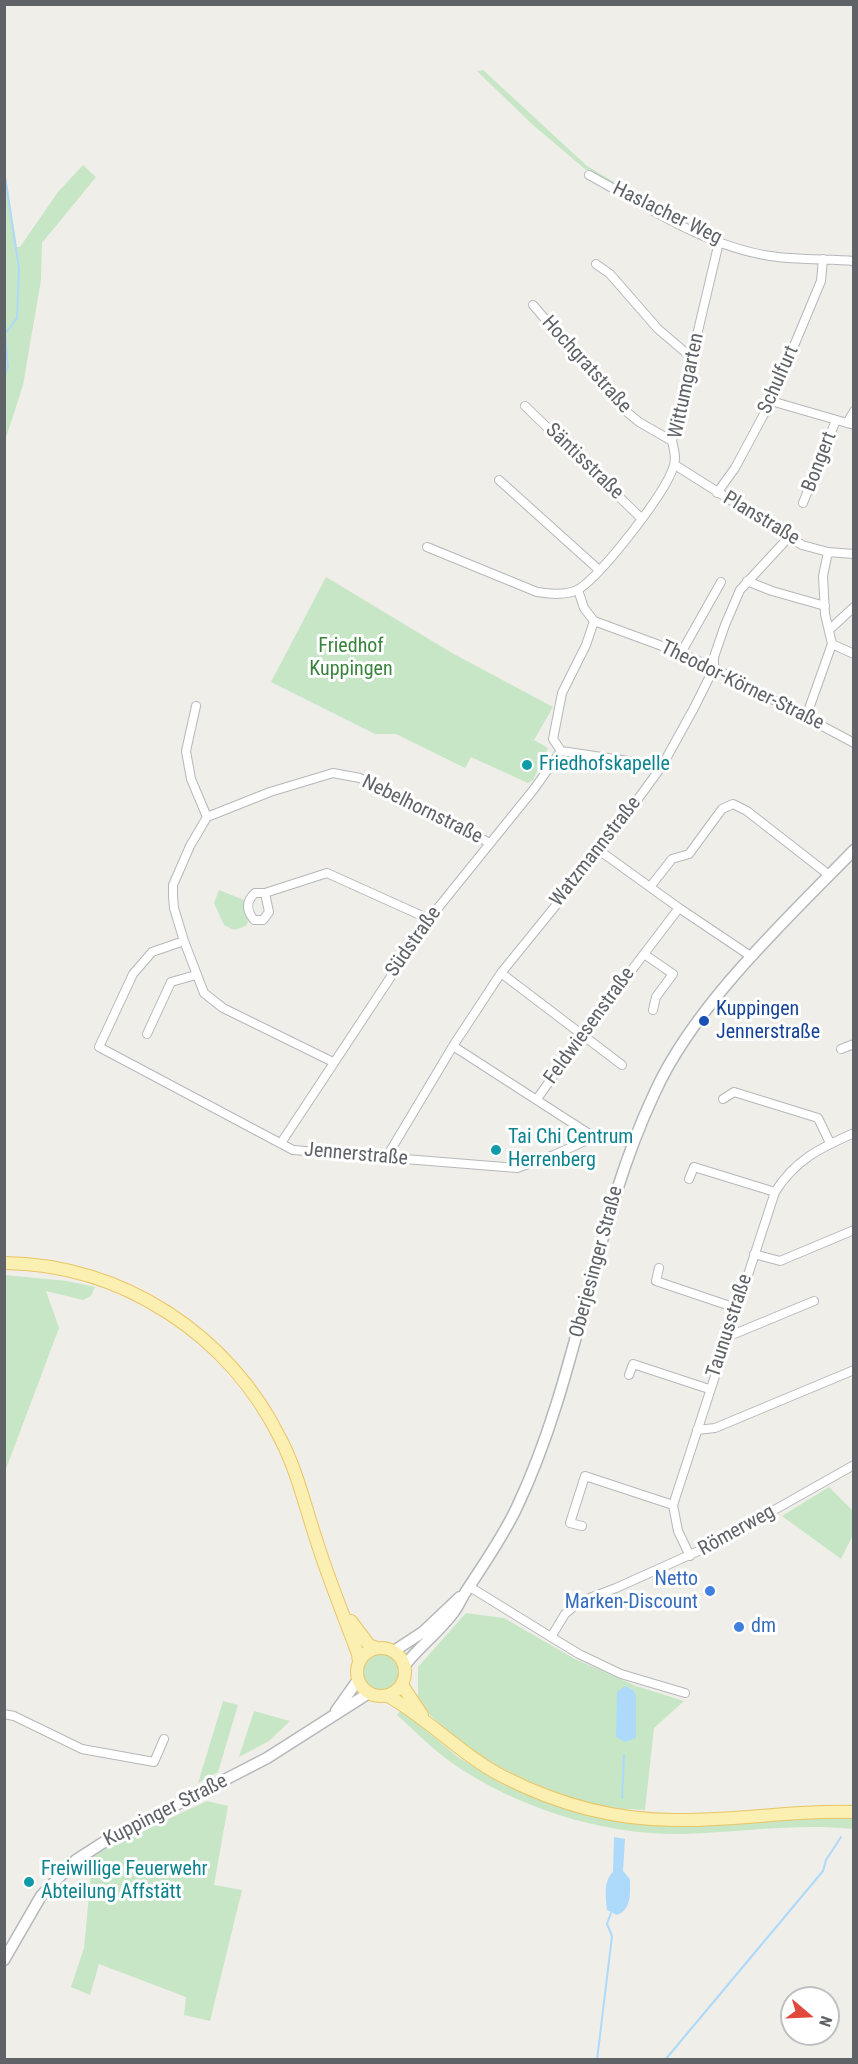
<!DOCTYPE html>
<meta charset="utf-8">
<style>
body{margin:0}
#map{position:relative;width:858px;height:2064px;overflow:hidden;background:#f0eee8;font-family:"Roboto Condensed",sans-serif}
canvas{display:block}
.frame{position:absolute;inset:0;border:6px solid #5f6267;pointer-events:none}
.north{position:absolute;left:780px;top:1986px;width:60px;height:60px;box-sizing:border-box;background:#fff;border:2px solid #bfc0c2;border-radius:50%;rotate:109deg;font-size:16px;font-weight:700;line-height:24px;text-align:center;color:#5f6267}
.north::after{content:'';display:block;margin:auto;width:21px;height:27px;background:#e1493d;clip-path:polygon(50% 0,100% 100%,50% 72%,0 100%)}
</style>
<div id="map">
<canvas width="858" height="2064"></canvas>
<div class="frame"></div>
<div class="north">N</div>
</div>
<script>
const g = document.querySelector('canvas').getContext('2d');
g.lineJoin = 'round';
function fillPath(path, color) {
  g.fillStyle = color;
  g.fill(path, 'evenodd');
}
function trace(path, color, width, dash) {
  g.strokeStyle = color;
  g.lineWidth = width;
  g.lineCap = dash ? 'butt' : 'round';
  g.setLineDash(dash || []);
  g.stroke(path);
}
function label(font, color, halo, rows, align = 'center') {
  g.font = font + ' "Roboto Condensed",sans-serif';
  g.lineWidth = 6;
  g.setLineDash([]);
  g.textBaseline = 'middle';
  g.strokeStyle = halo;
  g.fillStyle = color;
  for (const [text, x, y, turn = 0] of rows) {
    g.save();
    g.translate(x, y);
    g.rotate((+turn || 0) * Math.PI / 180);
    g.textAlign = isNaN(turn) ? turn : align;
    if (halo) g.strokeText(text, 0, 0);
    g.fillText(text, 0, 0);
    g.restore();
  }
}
const green = new Path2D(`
 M483,70L587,166L624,188L622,190L585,169L533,125L477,71Z
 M83,165L96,177L42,243L41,280L23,385L5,441V171L17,247H20L58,192Z
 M326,577L452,653L553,707L534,740L548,748L533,780L528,783L471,757L465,768L396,734H375L271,682Z
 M219,890L244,900L243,905L248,922L246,926L234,930L224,925L214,903Z
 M5,1275L67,1281L95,1287L91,1296L83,1300L46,1291L59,1328L6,1469Z
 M829,1487L853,1511V1535L841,1559L782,1516Z
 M466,1613L504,1618L575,1659L636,1686L684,1701L654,1728L645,1810C635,1809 623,1810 613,1808C545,1797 458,1752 415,1698L418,1694V1667Z
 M361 1672a20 20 0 1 1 40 0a20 20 0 1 1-40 0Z
 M223,1701L238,1705L218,1772L198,1783Z
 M401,1710L458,1757L500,1783L527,1795L582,1814L637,1823L805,1817L853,1818V1829C797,1823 741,1832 684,1834C605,1836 517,1808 452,1763C432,1749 415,1731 397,1715Z
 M254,1711L290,1721L269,1741L239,1757Z
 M207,1801L228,1806L214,1885L242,1890L210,2021L184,2015L186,1997L99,1964L90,1995L71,1987L84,1948L93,1854Z`);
const water = new Path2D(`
 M625,1686L633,1690L636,1696V1738L625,1742L616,1737L617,1692Z
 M614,1837L625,1839L623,1871L630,1879C630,1893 632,1909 617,1915L607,1910C606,1898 603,1881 613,1872Z`);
const stream = new Path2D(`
 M4,170L19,269L17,318L5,334L8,367L4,377
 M622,1798L624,1755
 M597,2060L612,1936L607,1924L611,1913
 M665,2060L823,1871L826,1860L841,1837`);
const minor = new Path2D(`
 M589,175C646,206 705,246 770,256C797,260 826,259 854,261
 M596,264L610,274L658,329L692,358
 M533,305L622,408L639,422L672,441
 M771,401L854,425
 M525,406L642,519
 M847,423L854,411
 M675,465L802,545L828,552L854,554
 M499,480L599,570
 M717,493L735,468L771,401L821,281L823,259
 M803,503L836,420
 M427,547L537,592C550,594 567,596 579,589C602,574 664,495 673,468C677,460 674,449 672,441L719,242
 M828,552L823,576L825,614L832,644L854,654
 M747,581L772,591L825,606
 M578,590L584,608L594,621L586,645L562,693L553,739L561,751L662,766
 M594,621L681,653L714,668L854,743
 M829,630L854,607
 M681,653L721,582
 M196,706L186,751L191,779L207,817
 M806,717L832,644
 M600,851L679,908L752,957
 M650,887L672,859L689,854L722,809L733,804L747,811L829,875
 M265,893L269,912L263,920H254C246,910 246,901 255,893H265L327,873L429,919
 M184,941L152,952L133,974L99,1047L293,1150L517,1168L554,1155L594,1137L619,1138L633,1143
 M644,954L673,974L656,997L653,1010
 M501,973L622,1065
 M147,1034L171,982L196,975
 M453,1046L594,1137
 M841,1049L854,1044
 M333,1062L223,1008L204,993L184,941L174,908L173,896V885L190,846L207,817L270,792L333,773L360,778L490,843
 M537,1099L583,1034L679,908
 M723,1099L734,1092L818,1118L830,1143
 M281,1143L429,919L534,789L561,751
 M386,1158L453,1046L501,973L600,851L662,766L694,708L714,668V657L725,625L740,590L788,538
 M689,1179L694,1167L775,1192
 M754,1254L780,1261L854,1230
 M659,1268L656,1281L736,1308
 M727,1337L814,1301
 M629,1375L633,1364L709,1389
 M697,1430L715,1428L854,1370
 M582,1526L570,1523L585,1476L673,1505
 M690,1556L678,1531L673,1505L775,1192C795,1160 820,1148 854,1133
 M470,1587L551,1637L565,1614L579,1602L616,1588L714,1544L854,1465
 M551,1637L579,1654L621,1674L685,1693
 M4,1714L14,1716L82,1749L154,1762L164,1739`);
const secondary = new Path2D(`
 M394,1651L423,1632L460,1597
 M405,1665C419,1647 439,1632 453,1613C458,1607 461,1599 465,1593C483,1565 503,1537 517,1507C580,1374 592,1225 655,1092C695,1004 787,919 854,850
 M336,1711L358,1680
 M4,1960L41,1896L76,1860L104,1842L267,1758L369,1693`);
const primary = new Path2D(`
 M4,1263C122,1264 230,1335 281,1440C297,1471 305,1506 316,1539C328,1578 344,1616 358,1654L359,1662
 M351,1621L369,1645L377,1648
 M357 1672a24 24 0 1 1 48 0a24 24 0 1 1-48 0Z
 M402,1685L422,1715
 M388,1696C429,1719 461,1755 504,1777C557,1804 615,1820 675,1820C735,1821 794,1810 854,1812`);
const markers = [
 [527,765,6,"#0f9aa8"],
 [704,1021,6,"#1a4fb4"],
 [496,1150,6,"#0f9aa8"],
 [710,1591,6,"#3f7fe0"],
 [739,1627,6,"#3f7fe0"],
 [29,1882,6,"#0f9aa8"]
];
const streetNames = [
 ["Haslacher Weg",667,214,26],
 ["Hochgratstraße",586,365,48],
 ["Schulfurt",779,380,-66],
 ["Wittumgarten",687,386,-78],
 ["Säntisstraße",584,462,44],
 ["Bongert",820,462,-69],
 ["Planstraße",761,519,31],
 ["Theodor-Körner-Straße",742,686,26],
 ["Nebelhornstraße",422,810,26],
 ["Watzmannstraße",596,852,-52],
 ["Südstraße",414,942,-55],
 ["Feldwiesenstraße",590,1026,-54],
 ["Jennerstraße",356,1155,5],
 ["Oberjesinger Straße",597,1262,-75],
 ["Taunusstraße",730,1326,-72],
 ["Römerweg",737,1531,-29],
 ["Kuppinger Straße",166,1811,-27]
];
const parkNames = [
 ["Friedhof",351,647],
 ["Kuppingen",351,670]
];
const cultureNames = [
 ["Friedhofskapelle",539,765],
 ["Tai Chi Centrum",508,1138],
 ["Herrenberg",508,1161],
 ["Freiwillige Feuerwehr",41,1870],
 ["Abteilung Affstätt",41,1893]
];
const transitNames = [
 ["Kuppingen",716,1010],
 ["Jennerstraße",716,1033]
];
const shopNames = [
 ["Netto",698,1580],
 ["Marken-Discount",698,1603],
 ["dm",751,1627,"left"]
];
fillPath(green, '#c6e6c6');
fillPath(water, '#add9fb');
trace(stream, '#add9fb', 2);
trace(minor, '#b5b7bb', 10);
trace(secondary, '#b4b7bb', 13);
trace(primary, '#eac566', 14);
trace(minor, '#fff', 8);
trace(secondary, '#fff', 10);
trace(primary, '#fbefb2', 12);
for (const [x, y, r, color] of markers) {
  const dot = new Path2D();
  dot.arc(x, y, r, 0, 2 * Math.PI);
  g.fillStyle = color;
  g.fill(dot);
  trace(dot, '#fff', 2);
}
label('20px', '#5f6267', '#fff', streetNames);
label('20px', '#3a833d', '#fff', parkNames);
label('20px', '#0d838f', '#fff', cultureNames, 'left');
label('20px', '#164399', '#fff', transitNames, 'left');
label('20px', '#366cbe', '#fff', shopNames, 'right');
</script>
